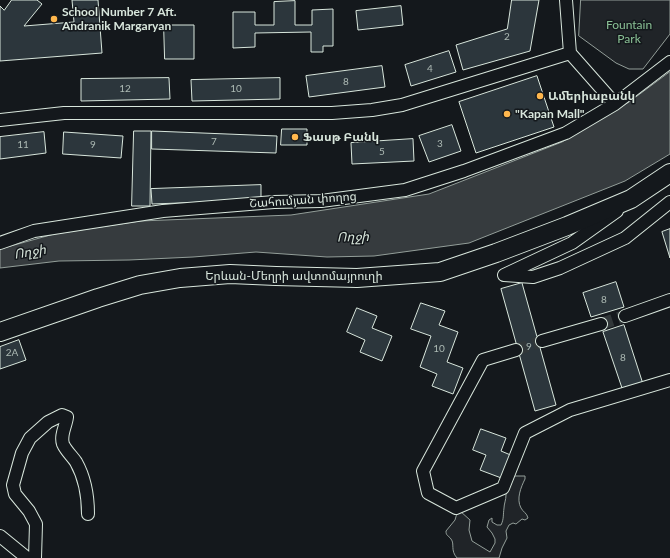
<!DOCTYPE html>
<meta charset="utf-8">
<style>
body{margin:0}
canvas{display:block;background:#14181c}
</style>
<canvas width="670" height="558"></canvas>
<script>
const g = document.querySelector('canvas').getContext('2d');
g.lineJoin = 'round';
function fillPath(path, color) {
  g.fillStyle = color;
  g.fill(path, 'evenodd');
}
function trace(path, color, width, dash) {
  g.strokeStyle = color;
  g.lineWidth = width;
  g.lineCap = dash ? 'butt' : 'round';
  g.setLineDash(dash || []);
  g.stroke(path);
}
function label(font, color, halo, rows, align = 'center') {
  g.font = font + ' Lato,"Noto Sans Armenian",sans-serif';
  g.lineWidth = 3;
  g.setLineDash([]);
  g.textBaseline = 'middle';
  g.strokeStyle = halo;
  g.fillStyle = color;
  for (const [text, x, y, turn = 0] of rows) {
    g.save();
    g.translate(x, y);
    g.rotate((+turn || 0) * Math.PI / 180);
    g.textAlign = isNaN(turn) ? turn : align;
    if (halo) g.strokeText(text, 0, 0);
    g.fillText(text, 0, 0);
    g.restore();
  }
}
const green = new Path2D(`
 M581,0H670V34L643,69H629L616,63L579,36Z
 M508,476H525V479C521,487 516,499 521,508C523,512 527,513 528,518L525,520L522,519L516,524L513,523L509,525L506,531L507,538L502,548L499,558H457C450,550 455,544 451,539C448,535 446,536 446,531L455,520L457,513L460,511L470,520L469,530L472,541L490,552L495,543V539L492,533L487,527L489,520L492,518V522L497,525H501C504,519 503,515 504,508C504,504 506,500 506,495C507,488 506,483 508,476Z`);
const water = new Path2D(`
 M670,72V154L625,181L469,243L374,256L327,257L256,252L193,257L129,260L59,261L0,268V249L54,234L140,221L291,215L429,194L562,142L629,102Z`);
const building = new Path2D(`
 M12,0H37L42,4L24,26L74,22L72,0H98L102,53L0,61V6L4,10Z
 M512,0H539L530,51L463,70L456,45L507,29Z
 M295,1V25H312V10L333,9V46H323V52H311V32L255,33V47L233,48V12H255V25H274V2Z
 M401,6L403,25L358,30L356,11Z
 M164,25H194V59H165Z
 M449,51L456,72L411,86L405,65Z
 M382,66L385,87L309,97L306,76Z
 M537,76L554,127L476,153L459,102Z
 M169,78L170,99L81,101V79Z
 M280,78V99L192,101L191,80Z
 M452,125L461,151L429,162L419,136Z
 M282,129H307V145H281Z
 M134,131H151L150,206H132Z
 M152,131L277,136L276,153L152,149Z
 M44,132L46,153L0,159V137Z
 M64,132L123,136L121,158L63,154Z
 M413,139L414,161L352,164L351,143Z
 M261,185V200L152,204L151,189Z
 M670,229V258L662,232Z
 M616,282L624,307L591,317L583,293Z
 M522,283L556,405L535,411L501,289Z
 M421,303L445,311L439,325L458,332L447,362L463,368L453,394L432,386L437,374L420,367L431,336L411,329Z
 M357,308L377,316L372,328L392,336L382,361L360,352L365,340L347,332Z
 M624,325L643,384L623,391L603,332Z
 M19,340L26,360L0,369V347Z
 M481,429L506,438L501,451L513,456L504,479L480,470L486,455L473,450Z`);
const minorTunnel = new Path2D(`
 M601,324L625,316
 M516,350L542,341`);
const minor = new Path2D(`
 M566,0L570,53
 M570,53L615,104
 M0,120L64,113H332L372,110L402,105L570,53
 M617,211L572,243L504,275L533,277L560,268L625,238L670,202
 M0,243L34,231L163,211L274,202L321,201L405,190L464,171L566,133L615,104L670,62
 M625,316L670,300
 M542,341L601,324
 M516,350L483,360L423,471L428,493L456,508L503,488L525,433L570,410L670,380
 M0,536L27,558
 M35,558L36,524L29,511L15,494L13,485L22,453L30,438L48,422L62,415L67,417C66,426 60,435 63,444C66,451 72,456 76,462C85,478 88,496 88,514`);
const highway = new Path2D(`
 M0,332L98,298L140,285L180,278L230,274L276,276L357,278L440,272L496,253L567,226L631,199L670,173`);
const markers = [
 [54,19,4,"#ffb74d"],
 [540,96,4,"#ffb74d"],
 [507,114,4,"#ffb74d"],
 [295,137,4,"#ffb74d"]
];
const numberNames = [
 ["2",507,37],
 ["4",430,69],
 ["8",346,82],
 ["12",125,89],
 ["10",236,89],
 ["7",214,142],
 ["3",440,144],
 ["11",23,145],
 ["9",93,145],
 ["5",382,152],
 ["8",604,300],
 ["9",529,347],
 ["10",439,349],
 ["2A",12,353],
 ["8",623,358]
];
const poiNames = [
 ["School Number 7 Aft.",62,12],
 ["Andranik Margaryan",62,26],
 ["Ամերիաբանկ",548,96],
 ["\"Kapan Mall\"",515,114],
 ["Ֆասթ Բանկ",303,137]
];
const parkNames = [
 ["Fountain",629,25],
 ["Park",629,39]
];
const streetNames = [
 ["Շահումյան փողոց",303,200,-4],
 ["Երևան-Մեղրի ավտոմայրուղի",294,276]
];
const waterNames = [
 ["Ողջի",353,237,-1],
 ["Ողջի",30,252,-9]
];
fillPath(green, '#202428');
trace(green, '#939e99', 1);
fillPath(water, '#363b3e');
trace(water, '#939e99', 1);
fillPath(building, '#2c363c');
trace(building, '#d8e6dc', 1);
trace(minorTunnel, '#313739', 12, [12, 6]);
trace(minor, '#d8e6dc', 14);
trace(highway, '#d8e6dc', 20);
trace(minor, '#14181c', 12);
trace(highway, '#14181c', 18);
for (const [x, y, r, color] of markers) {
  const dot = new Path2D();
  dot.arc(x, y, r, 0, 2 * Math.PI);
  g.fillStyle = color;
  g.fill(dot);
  trace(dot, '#14181c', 1.5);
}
label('10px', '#adbab4', null, numberNames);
label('bold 12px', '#d8e6dc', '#14181c', poiNames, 'left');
label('12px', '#8ac095', '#14181c', parkNames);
label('12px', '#d8e6dc', '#14181c', streetNames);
label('italic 13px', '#d8e6dc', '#14181c', waterNames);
</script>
